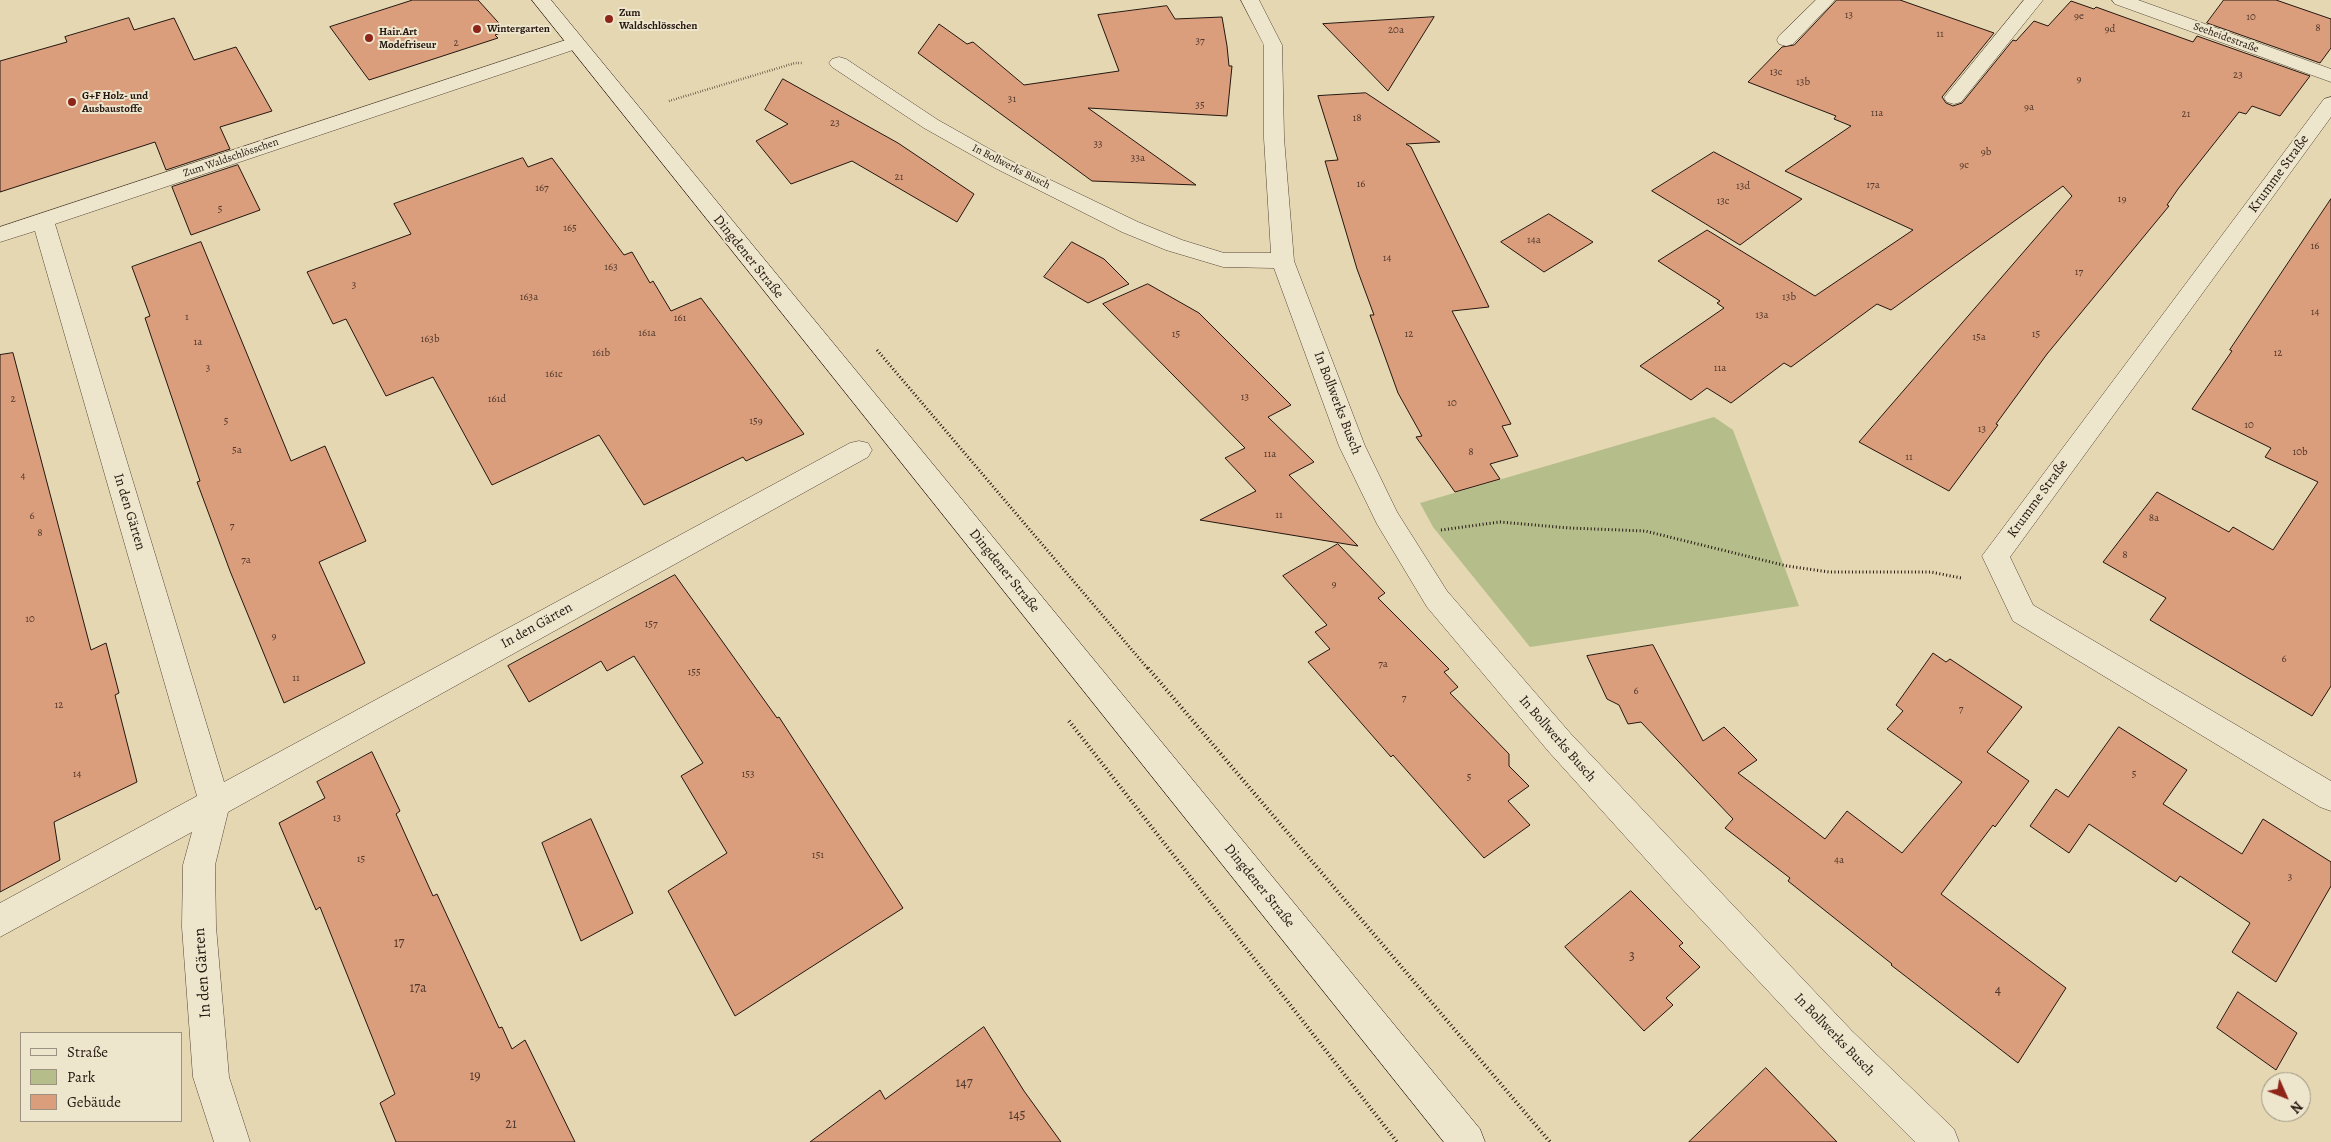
<!DOCTYPE html>
<meta charset="utf-8">
<style>
body{margin:0}
#map{position:relative;width:2331px;height:1142px;overflow:hidden;background:#e4d7b1;font-family:Alegreya,serif}
canvas{display:block}
.legend{position:absolute;left:20px;top:1032px;width:162px;height:90px;box-sizing:border-box;background:#ede5cc;border:1px solid #9d9281;margin:0;padding:6px 9px;list-style:none;font-size:15px;color:#251610}
.legend li{display:flex;align-items:center;gap:10px;height:25px}
.legend b{width:25px;border:1px solid #9d9281}
.north{position:absolute;left:2261px;top:1072px;width:50px;height:50px;box-sizing:border-box;background:#ede5cc;border:1px solid #9d9281;border-radius:50%;rotate:134deg;font-size:14px;font-weight:700;line-height:20px;text-align:center;color:#251610}
.north::after{content:'';display:block;margin:auto;width:18px;height:22px;background:#8f2418;clip-path:polygon(50% 0,100% 100%,50% 72%,0 100%)}
</style>
<div id="map">
<canvas width="2331" height="1142"></canvas>
<ul class="legend">
<li><b style="height:6px;background:#ede5cc"></b>Straße</li>
<li><b style="height:14px;background:#b5be8b"></b>Park</li>
<li><b style="height:14px;background:#da9e7d"></b>Gebäude</li>
</ul>
<div class="north">N</div>
</div>
<script>
const g = document.querySelector('canvas').getContext('2d');
g.lineJoin = 'round';
function fillPath(path, color) {
  g.fillStyle = color;
  g.fill(path, 'evenodd');
}
function trace(path, color, width, dash) {
  g.strokeStyle = color;
  g.lineWidth = width;
  g.lineCap = dash ? 'butt' : 'round';
  g.setLineDash(dash || []);
  g.stroke(path);
}
function label(font, color, halo, rows, align = 'center') {
  g.font = font + ' Alegreya,serif';
  g.lineWidth = 4;
  g.setLineDash([]);
  g.textBaseline = 'middle';
  g.strokeStyle = halo;
  g.fillStyle = color;
  for (const [text, x, y, turn = 0] of rows) {
    g.save();
    g.translate(x, y);
    g.rotate((+turn || 0) * Math.PI / 180);
    g.textAlign = isNaN(turn) ? turn : align;
    if (halo) g.strokeText(text, 0, 0);
    g.fillText(text, 0, 0);
    g.restore();
  }
}
const green = new Path2D(`
 M1714,417L1733,430L1799,606L1530,647L1433,527L1420,503Z`);
const building = new Path2D(`
 M413,0H478L506,31L495,35L498,38L369,80L330,27Z
 M1837,0H1900L1994,33L1942,97L1946,103L1953,106L1962,103L2013,40L2016,41L2034,21L2048,26L2071,1L2094,9L2096,7L2193,42L2197,36L2310,76L2280,116L2252,106L2246,114L2239,112L2178,189L2167,205L2169,206L2047,354L1996,424L1998,425L1949,491L1859,442L2072,196L2063,186L1891,310L1877,304L1791,367L1784,363L1731,403L1707,388L1691,400L1640,366L1724,308L1717,303L1720,301L1658,261L1707,230L1815,296L1913,230L1785,171L1851,126L1834,119L1836,116L1748,82L1782,47L1794,45Z
 M2224,0H2276L2331,19V48L2320,63L2207,23Z
 M1167,6L1175,19L1222,17L1227,46L1229,66H1232L1227,116L1088,108L1196,185L1092,181L918,53L939,24L967,44L973,42L1024,85L1119,71L1098,15Z
 M1434,17L1388,91L1323,24Z
 M129,18L134,30L174,18L194,60L236,47L272,111L220,127L230,149L166,170L155,142L0,192V61L67,42L65,37Z
 M783,79L898,143L974,194L957,222L852,161L791,184L756,141L788,124L765,110Z
 M1366,93L1440,142L1406,144L1411,147L1489,307L1452,311L1511,424L1502,426L1518,456L1490,464L1500,479L1455,492L1416,437L1422,436L1398,393L1370,315H1374L1357,269L1325,161L1338,160L1318,96Z
 M1714,152L1802,199L1740,245L1652,191Z
 M523,158L528,167L552,158L624,255L632,252L650,283L653,281L671,311L701,298L804,434L746,461L743,457L644,505L599,435L492,485L433,377L386,396L346,319L333,324L307,272L411,234L394,204Z
 M238,165L260,210L191,235L172,187Z
 M2331,199V686L2312,716L2150,620L2166,598L2103,562L2157,492L2229,532L2233,527L2273,550L2318,482L2265,457L2271,448L2192,409L2232,351L2230,350Z
 M1549,214L1593,242L1544,272L1501,242Z
 M201,242L291,461L325,446L366,541L319,562L365,663L284,703L230,571L197,482L200,481L145,318L150,316L132,267Z
 M1072,242L1104,259L1129,284L1088,303L1044,277Z
 M1148,284L1199,313L1291,405L1268,417L1314,462L1289,475L1358,546L1200,520L1256,491L1225,458L1245,448L1103,304Z
 M13,353L91,650L106,643L119,693L115,695L137,782L54,822L60,860L0,892V355Z
 M1338,544L1385,593L1378,598L1449,669L1444,672L1458,687L1450,693L1509,754V766L1529,786L1508,801L1530,825L1484,858L1393,755L1391,757L1308,662L1330,649L1315,632L1327,625L1283,576Z
 M675,575L777,718L779,717L903,908L735,1016L668,891L727,853L681,776L703,763L634,656L607,671L601,661L529,702L508,666Z
 M1653,645L1703,741L1724,727L1757,760L1738,773L1825,839L1847,811L1902,853L1962,782L1887,729L1903,711L1896,705L1933,653L1946,662L1950,659L2022,707L1987,752L2029,781L1995,827L1993,825L1941,894L2066,988L2018,1063L1891,965L1892,964L1788,881L1790,878L1725,828L1733,819L1641,722L1628,724L1619,705L1607,699L1587,656Z
 M2119,727L2187,770L2163,804L2242,854L2263,819L2331,862V886L2276,982L2232,952L2250,923L2180,876L2176,882L2089,824L2069,853L2030,826L2056,789L2068,797Z
 M372,752L400,811L396,814L433,896L437,894L499,1028L502,1027L512,1049L525,1040L575,1142H396L380,1103L395,1094L320,907L316,910L279,823L325,798L317,782Z
 M591,819L633,913L581,941L542,843Z
 M1631,891L1683,943L1679,946L1700,967L1666,998L1673,1005L1644,1031L1565,947Z
 M2238,992L2297,1033L2276,1070L2217,1028Z
 M984,1027L1024,1091L1061,1142H810L880,1090L885,1099Z
 M1766,1068L1837,1142H1689Z`);
const pathFar2 = new Path2D(`
 M669,101L795,63H802`);
const pathFar1 = new Path2D(`
 M877,350L1149,670
 M1441,530L1500,522L1569,528L1645,531L1787,566L1829,572H1931L1961,578`);
const path = new Path2D(`
 M1148,668L1550,1142
 M1069,721L1397,1142`);
const minor = new Path2D(`
 M1241,0H1259L1282,45L1284,138L1294,261L1365,446L1397,512L1447,591L1571,734L1852,1031L1954,1129L1959,1142H1915L1828,1055L1679,896L1549,752L1427,607L1377,524L1339,446L1274,268L1223,267L1166,250L1122,232L995,168L924,128L832,67L829,63L832,59L839,57L846,59L938,120L1009,160L1138,222L1182,240L1224,253H1271L1264,138V45Z
 M1816,0H1835L1793,44L1786,46L1779,44L1777,40L1779,36Z
 M2024,0H2043L1961,102L1954,104L1947,102L1944,98L1947,94Z
 M2112,0H2138L2331,69V82L2115,4Z
 M575,37L582,39L584,43L582,47L55,224L224,782L850,443L859,441L868,443L872,450L868,457L228,812L215,865L216,927L229,1077L250,1142H214L193,1077L182,927L183,865L192,832L0,937V903L197,796L35,231L0,242V227Z
 M2331,97V117L2010,557L2033,605L2331,781V811L2320,807L2013,621L1982,556L2324,99Z`);
const secondary = new Path2D(`
 M532,0H551L1480,1129L1485,1142H1444Z`);
const markers = [
 [609,19,5,"#8f2418"],
 [477,29,5,"#8f2418"],
 [369,38,5,"#8f2418"],
 [72,102,5,"#8f2418"]
];
const farPoinames = [
 ["Zum",619,13],
 ["Waldschlösschen",619,26],
 ["Wintergarten",487,29],
 ["Hair.Art",379,32],
 ["Modefriseur",379,45],
 ["G+F Holz- und",82,96],
 ["Ausbaustoffe",82,109]
];
const numberNames = [
 ["13",1849,15],
 ["9e",2079,16],
 ["10",2251,17],
 ["8",2318,28],
 ["9d",2110,29],
 ["20a",1396,30],
 ["11",1940,34],
 ["37",1200,41],
 ["2",456,43],
 ["13c",1776,72],
 ["23",2238,75],
 ["9",2079,79],
 ["13b",1803,82],
 ["31",1012,99],
 ["35",1200,105],
 ["9a",2029,107],
 ["11a",1877,113],
 ["21",2186,114],
 ["18",1357,118],
 ["23",835,123],
 ["33",1098,144],
 ["9b",1986,152],
 ["33a",1138,158],
 ["9c",1964,165],
 ["21",899,177],
 ["16",1361,184],
 ["17a",1873,185],
 ["13d",1743,186],
 ["167",542,188],
 ["19",2122,199],
 ["13c",1723,201],
 ["5",220,209],
 ["165",570,228],
 ["14a",1534,240],
 ["16",2315,246],
 ["14",1387,258],
 ["163",611,267],
 ["17",2079,272],
 ["3",354,285],
 ["163a",529,297],
 ["13b",1789,297],
 ["14",2315,312],
 ["13a",1762,315],
 ["1",187,317],
 ["161",680,318],
 ["161a",647,333],
 ["15",1176,334],
 ["12",1409,334],
 ["15",2036,334],
 ["15a",1979,337],
 ["163b",430,339],
 ["1a",198,342],
 ["161b",601,353],
 ["12",2278,353],
 ["3",208,368],
 ["11a",1720,368],
 ["161c",554,374],
 ["13",1245,397],
 ["2",13,399],
 ["161d",497,399],
 ["10",1452,403],
 ["5",226,421],
 ["159",756,421],
 ["10",2249,425],
 ["13",1982,429],
 ["5a",237,450],
 ["8",1471,452],
 ["10b",2300,452],
 ["11a",1270,454],
 ["11",1909,457],
 ["4",23,476],
 ["11",1279,515],
 ["6",32,516],
 ["8a",2154,518],
 ["7",232,526],
 ["8",40,533],
 ["8",2125,555],
 ["7a",246,560],
 ["9",1334,584],
 ["10",30,619],
 ["157",651,624],
 ["9",274,636],
 ["6",2284,659],
 ["7a",1383,664],
 ["155",694,672],
 ["11",296,678],
 ["6",1636,691],
 ["7",1404,698],
 ["12",59,705],
 ["7",1961,709],
 ["14",77,774],
 ["153",748,774],
 ["5",2134,774],
 ["5",1469,777],
 ["13",337,818],
 ["151",818,855],
 ["15",361,859],
 ["4a",1839,860],
 ["3",2290,877]
];
const farStreetnames = [
 ["Seeheidestraße",2226,38,20],
 ["Zum Waldschlösschen",231,158,-19],
 ["In Bollwerks Busch",1011,167,27]
];
const streetNames = [
 ["Krumme Straße",2279,174,-54],
 ["Dingdener Straße",748,257,51],
 ["In Bollwerks Busch",1337,403,69],
 ["Krumme Straße",2038,499,-54],
 ["In den Gärten",129,512,73],
 ["Dingdener Straße",1004,571,51],
 ["In den Gärten",537,626,-29],
 ["In Bollwerks Busch",1557,739,49],
 ["Dingdener Straße",1259,886,51],
 ["In Bollwerks Busch",1834,1035,46]
];
const nearNumbernames = [
 ["17",399,944],
 ["3",1632,957],
 ["17a",418,989],
 ["4",1998,991],
 ["19",475,1077],
 ["147",964,1084],
 ["145",1017,1116],
 ["21",511,1125]
];
const nearStreetnames = [
 ["In den Gärten",203,973,-94]
];
fillPath(green, '#b5be8b');
fillPath(building, '#da9e7d');
trace(building, '#251610', 1);
trace(minor, '#554638', 1);
trace(secondary, '#251610', 1);
trace(pathFar2, '#251610', 2.5, [0.5, 2]);
trace(pathFar1, '#251610', 3, [1, 2.5]);
trace(path, '#251610', 4, [1, 3]);
fillPath(minor, '#ede5cc');
fillPath(secondary, '#ede5cc');
for (const [x, y, r, color] of markers) {
  const dot = new Path2D();
  dot.arc(x, y, r, 0, 2 * Math.PI);
  g.fillStyle = color;
  g.fill(dot);
  trace(dot, '#ede5cc', 2);
}
label('bold 11px', '#251610', '#ede5cc', farPoinames, 'left');
label('11px', '#52382b', null, numberNames);
label('11px', '#251610', '#ede5cc', farStreetnames);
label('14px', '#251610', '#ede5cc', streetNames);
label('14px', '#52382b', null, nearNumbernames);
label('16px', '#251610', '#ede5cc', nearStreetnames);
</script>
